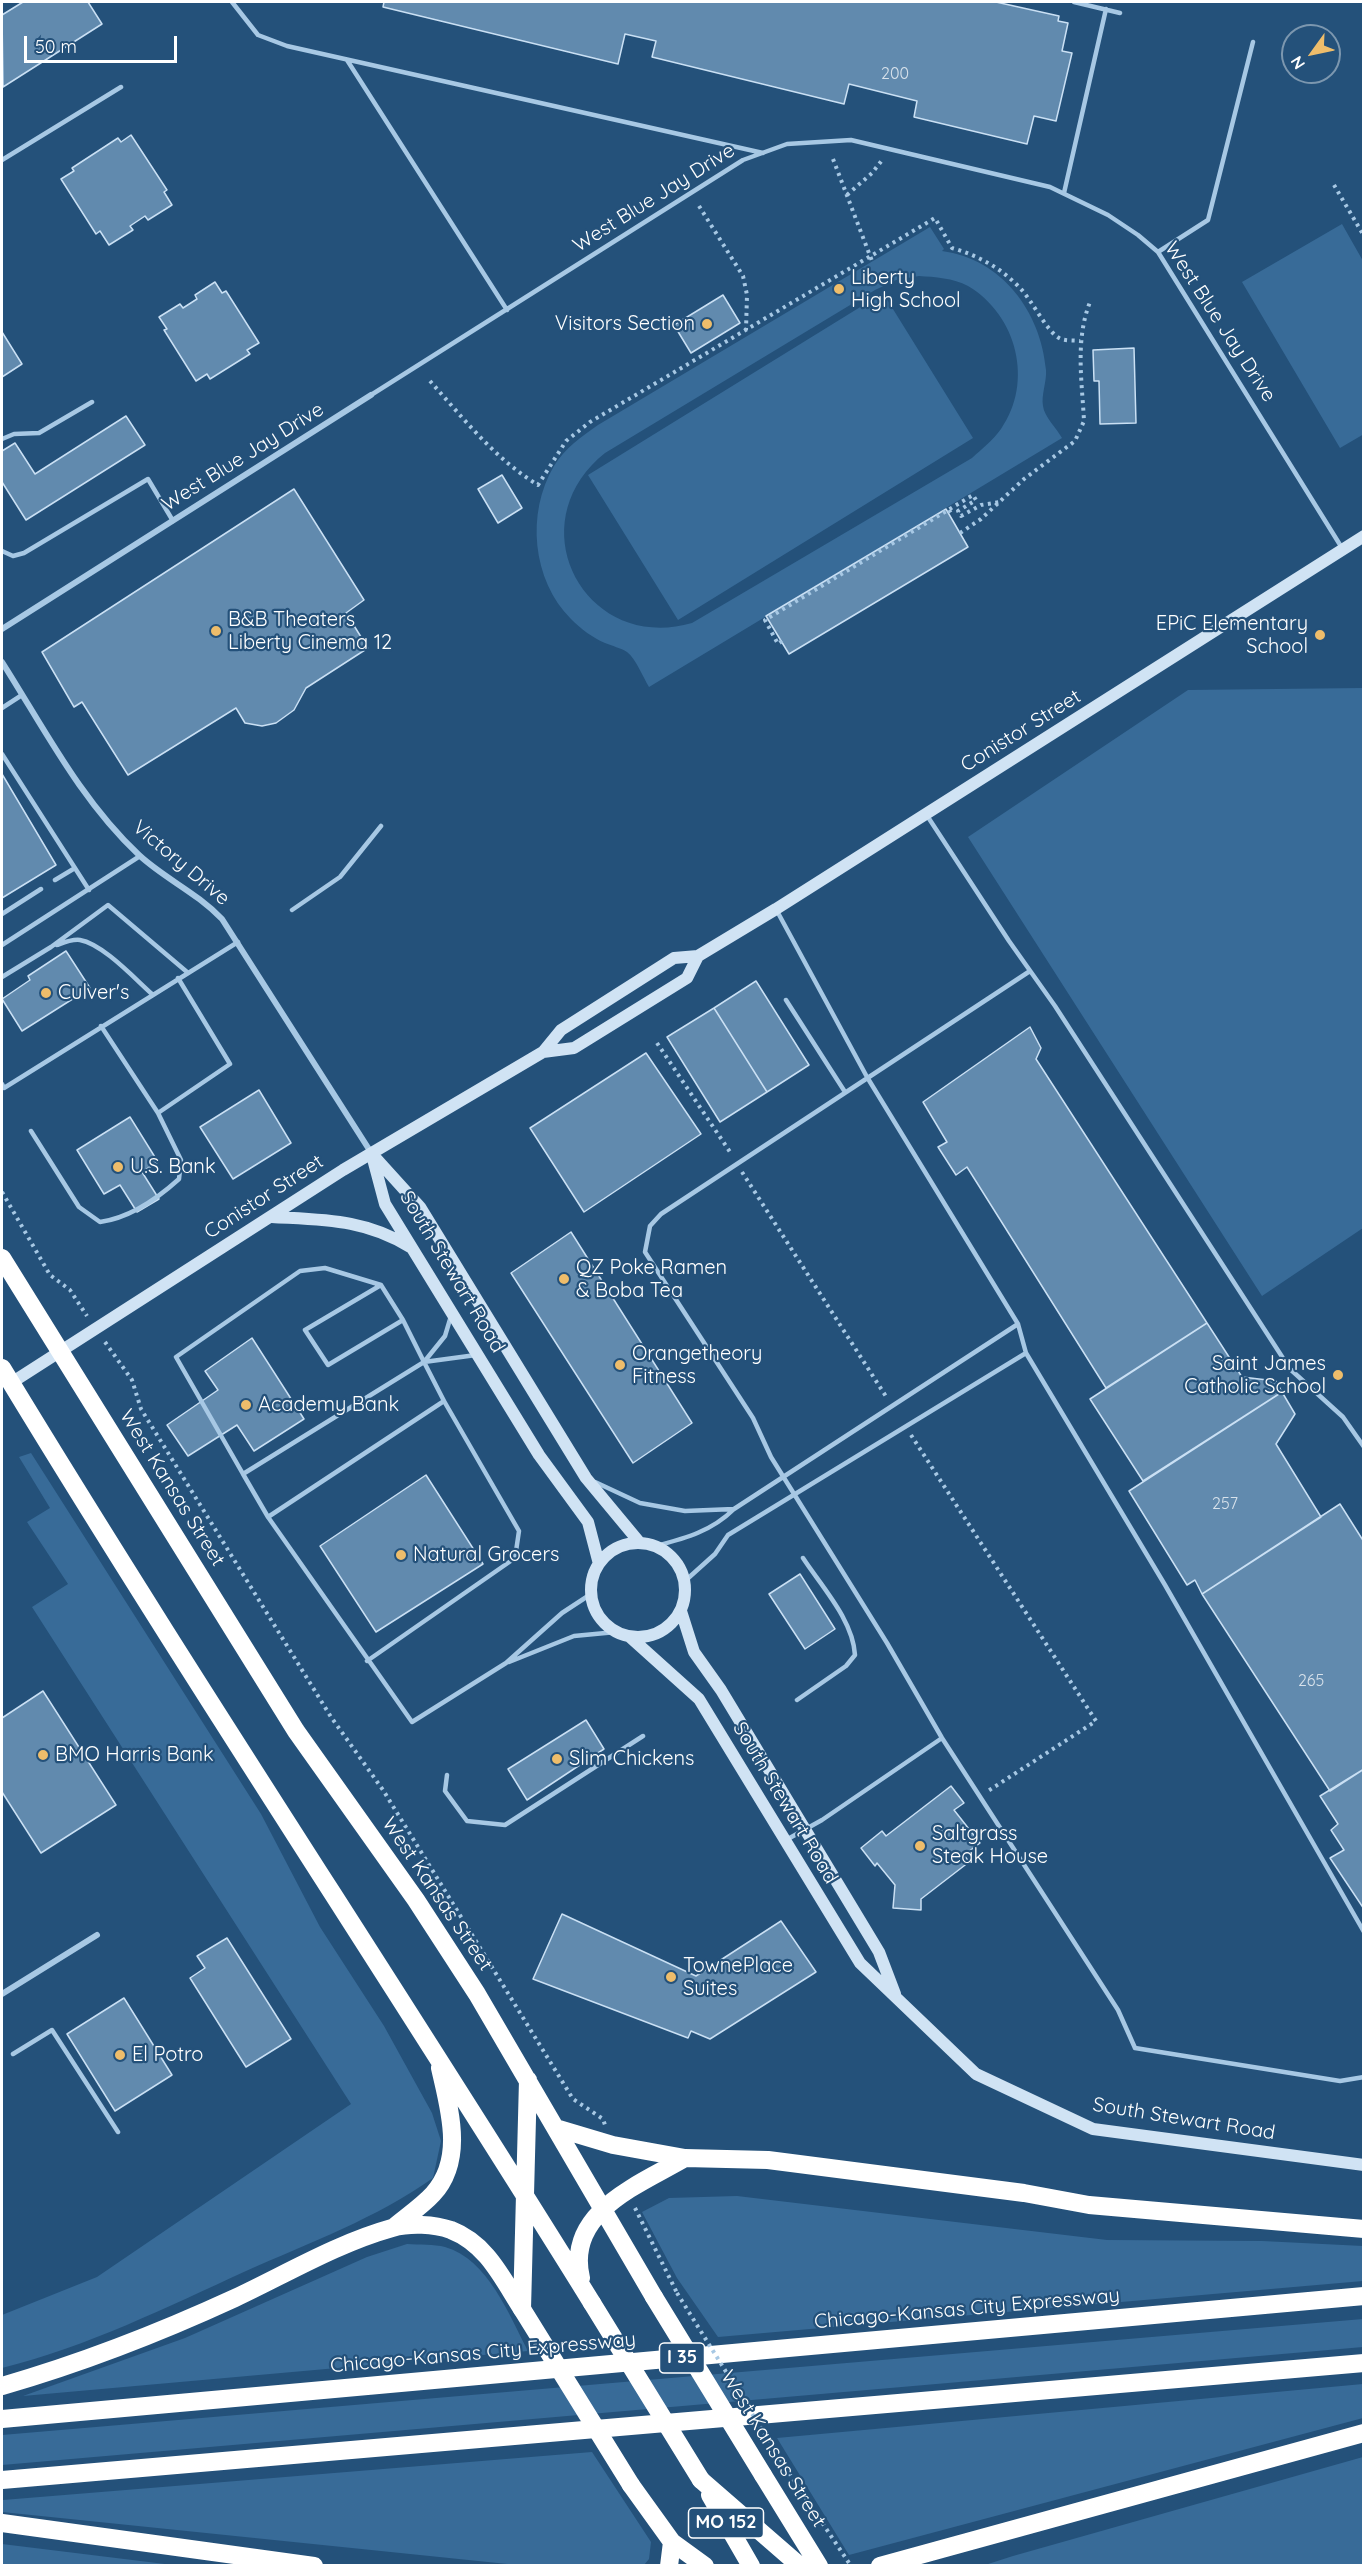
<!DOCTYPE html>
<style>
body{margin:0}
#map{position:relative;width:1365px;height:2567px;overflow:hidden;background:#24517a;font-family:Quicksand,sans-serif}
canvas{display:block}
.frame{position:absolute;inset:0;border:3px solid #fff;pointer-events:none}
.north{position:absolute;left:1281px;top:24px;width:60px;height:60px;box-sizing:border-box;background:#24517a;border:2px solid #7c97af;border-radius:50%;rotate:237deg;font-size:16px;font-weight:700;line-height:24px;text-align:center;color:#fff}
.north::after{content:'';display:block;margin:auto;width:21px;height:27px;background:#eebd6b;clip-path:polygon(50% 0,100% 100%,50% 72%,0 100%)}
.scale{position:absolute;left:24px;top:36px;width:153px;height:27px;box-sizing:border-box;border:3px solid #fff;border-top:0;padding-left:8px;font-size:18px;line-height:21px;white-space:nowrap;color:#fff;-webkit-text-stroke:4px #24517a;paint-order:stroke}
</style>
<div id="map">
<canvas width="1365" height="2567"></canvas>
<div class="frame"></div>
<div class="north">N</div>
<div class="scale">50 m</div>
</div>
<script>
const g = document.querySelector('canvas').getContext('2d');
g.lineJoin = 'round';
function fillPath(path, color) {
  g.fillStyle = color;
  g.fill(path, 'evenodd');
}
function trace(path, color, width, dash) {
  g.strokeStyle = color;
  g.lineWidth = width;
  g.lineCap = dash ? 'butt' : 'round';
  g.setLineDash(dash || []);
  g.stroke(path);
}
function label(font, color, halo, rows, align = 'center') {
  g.font = font + ' Quicksand,sans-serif';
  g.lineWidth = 4.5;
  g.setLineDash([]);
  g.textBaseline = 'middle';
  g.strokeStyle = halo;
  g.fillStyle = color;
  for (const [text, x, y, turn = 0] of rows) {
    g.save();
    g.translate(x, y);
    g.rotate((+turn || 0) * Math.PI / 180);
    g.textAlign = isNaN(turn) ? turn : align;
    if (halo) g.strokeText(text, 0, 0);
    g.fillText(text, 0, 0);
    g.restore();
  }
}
const green = new Path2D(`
 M1342,224L1363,261L1364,434L1340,448L1242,282Z
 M930,227L944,249L942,251C1002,259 1041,312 1046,370C1047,381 1041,395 1043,406C1044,416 1057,429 1062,438L649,687C643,677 636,659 627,652C621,648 612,646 605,643C593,638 581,629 571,619C532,580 526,513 554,466C565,448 581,437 598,425ZM919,276C935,277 953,278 968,286C1017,315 1034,382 1001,429C993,440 982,449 972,458L692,623C585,654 516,524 605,453L875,290L896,280Z
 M883,293L973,438L678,620L588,475Z
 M1363,688V1228L1262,1296L968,837L1188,690Z
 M31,1453L261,1814L320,1927L384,2026L432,2113L441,2141L433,2178C377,2218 309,2243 246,2271C167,2307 87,2347 2,2368V2315L97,2277L351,2104L32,1607L68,1584L27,1522L50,1508L19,1457Z
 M737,2196L1107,2240L1262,2241L1363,2246V2281L718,2337L677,2278L642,2212L669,2198Z
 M407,2244C419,2245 434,2244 445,2247C488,2259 509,2315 528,2351L23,2396L185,2338L367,2257Z
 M1363,2319V2347L2,2465V2435Z
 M1363,2384V2418L849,2555L777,2438Z
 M592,2452L651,2542L649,2559L644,2565H517L2,2512L3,2500Z
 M1363,2457V2565H985L1013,2556Z
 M2,2544L173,2565H2Z`);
const building = new Path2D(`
 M23,2H88L102,24L3,87L2,15Z
 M384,2H996L1059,16L1058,21L1068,23L1062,51L1072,53L1056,121L1034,116L1027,144L914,117L917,101L849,84L844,104L652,57L656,41L625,34L618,64L383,7Z
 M131,135L167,190L164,192L172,205L148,220L145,216L130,226L133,230L109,245L100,231L96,234L61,179L74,171L72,168L118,138L121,142Z
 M215,282L222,293L226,291L259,343L247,350L250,354L210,379L207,374L196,381L164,330L167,329L159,317L180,304L183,308L197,299L195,295Z
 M723,295L740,323L691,353L674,325Z
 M2,332L22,364L2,377Z
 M1134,348L1136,423L1100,424L1099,381H1094L1093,350Z
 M126,416L145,445L26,520L2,482V451L15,443L35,474Z
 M502,475L522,508L498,523L478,489Z
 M294,489L364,600L346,613L368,648L306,688L294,710L276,723L262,726L245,723L236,708L128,775L82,702L74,707L42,652Z
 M946,509L968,547L789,654L766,616Z
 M2,774L56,865L2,898Z
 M66,951L90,988L22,1031L2,999L30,980L28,976Z
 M756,981L809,1065L767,1092L714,1008Z
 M714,1008L767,1092L720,1122L667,1037Z
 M1030,1027L1041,1048L1036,1059L1207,1323L1106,1388L967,1167L956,1175L938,1147L947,1142L923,1102Z
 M646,1053L701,1134L584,1212L530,1128Z
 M259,1090L291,1143L233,1179L200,1127Z
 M130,1117L158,1162L142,1172L159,1199L137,1212L120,1185L104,1194L77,1150Z
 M571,1232L692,1423L633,1463L511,1273Z
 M1207,1323L1242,1377L1276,1381L1282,1392L1143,1481L1090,1399Z
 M252,1338L304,1419L254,1451L237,1425L188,1456L167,1425L218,1390L205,1371Z
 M1282,1392L1295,1414L1276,1444L1321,1517L1202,1594L1195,1580L1187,1585L1129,1491Z
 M426,1475L483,1564L376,1632L320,1546Z
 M1340,1504L1364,1542V1769L1330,1791L1202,1594Z
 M800,1574L835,1629L805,1649L769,1594Z
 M43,1691L116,1805L41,1853L2,1792V1718Z
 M586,1720L604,1749L527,1800L508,1769Z
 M1364,1769V1909L1330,1858L1344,1850L1331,1830L1338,1824L1320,1796Z
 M951,1786L964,1803L954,1810L980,1843L964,1855L969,1862L921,1899V1910L893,1908L895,1885L877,1863L875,1866L861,1848L882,1831L886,1836Z
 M562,1914L696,1976L781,1921L816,1972L710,2039L691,2031L688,2038L533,1979Z
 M227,1938L291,2039L246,2067L190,1978L205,1968L197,1956Z
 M124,1998L172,2075L115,2111L67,2034Z`);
const path = new Path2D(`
 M833,159L872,261
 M1334,185L1364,236
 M847,195L872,173L883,159
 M699,206L743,276L747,295L746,330
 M430,381C463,418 495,459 538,485L566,441L590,422L935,218L952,248C979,256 1001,268 1020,288C1032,300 1048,334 1061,339C1067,341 1074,340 1080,341
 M949,510L952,515
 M960,533L981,519L1024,479L1075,441L1084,421C1082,381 1075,340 1090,302
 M782,641L778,644L765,620L973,495L976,500L958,511L961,516L981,505L1000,502
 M657,1043L732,1155
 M742,1172L887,1398
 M2,1192L50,1275L70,1290L87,1316
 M105,1342L132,1380L141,1409L331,1717L383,1790L573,2099L603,2119L605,2125
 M911,1435L1096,1721L988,1791
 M635,2208L677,2293
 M789,2473L851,2566`);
const lane = new Path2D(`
 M232,2L258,35L287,46L763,153
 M1074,2L1120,13
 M347,60L507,310
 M2,160L121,87
 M1064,193L1106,9
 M1158,252L1208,220L1253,42
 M371,395L743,160L787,144L851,140L1050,187L1108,215L1138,235L1158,252L1342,548
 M2,439L14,434L39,433L92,402
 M2,551L13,556L24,553L148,479L173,521
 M2,708L22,695
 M2,754L89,890
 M926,814L1009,941L1055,1006L1290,1369L1343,1417L1364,1447
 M55,880L75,868
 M292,910L340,877L381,826
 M777,911L867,1077L1018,1324L1026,1353L1165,1585L1364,1932
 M2,914L41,889
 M2,945L140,856
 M57,945C65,942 72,939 80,940C103,944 135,979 152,994
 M1030,971L661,1214L650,1226L645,1252L753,1418L771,1457L887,1643L942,1738L1118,2010L1135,2048L1340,2081L1364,2077
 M2,977L51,947L108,905L187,972
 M786,1000L845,1092
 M101,1026L158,1113L230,1064L178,978
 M2,1084L4,1088L238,942
 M31,1131L79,1207L100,1222C129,1218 158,1198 179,1179L181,1160L158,1113
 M451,1316L445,1336L424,1362L476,1355
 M403,1320L424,1362
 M243,1474L176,1357L300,1271L325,1268L381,1285L403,1320L328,1365L305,1330L381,1285
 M595,1482L640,1503L685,1511L734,1509
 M268,1517L243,1474L424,1362L444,1401
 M656,1546C686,1538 712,1531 734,1509L1018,1324
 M685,1581L715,1554L728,1535L1026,1353
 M367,1661L515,1558L519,1531L444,1401L268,1517L412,1722L506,1663L562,1613L591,1594
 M509,1662L574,1636L616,1632
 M797,1700L846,1666L855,1655C853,1620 822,1587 803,1558
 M447,1775L445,1791L467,1821L505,1825L643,1736
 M786,1840L822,1820L942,1738
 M13,2054L52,2030L118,2132`);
const street = new Path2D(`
 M2,629L371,395
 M2,662C44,728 81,801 139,855C165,879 196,892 222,919L372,1154
 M2,1994L97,1935`);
const secondary = new Path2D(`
 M543,1052L574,1048L687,978L698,956
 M372,1154L420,1207L586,1478L640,1543
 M373,1159L385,1204L539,1455L588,1522L599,1564
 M272,1217C324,1220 365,1219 410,1247
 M11,1383L343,1170L543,1052L561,1030L674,958L698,956L776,909L1364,536
 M591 1590a47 47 0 1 1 94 0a47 47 0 1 1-94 0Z
 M681,1611L694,1652L721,1690L879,1952L895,1994
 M630,1637L699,1699L860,1963L976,2074L1093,2129L1364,2165`);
const highway = new Path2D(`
 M2,1258L296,1731L416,1900L477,1994L654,2297
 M2,1368C193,1683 398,1990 592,2303
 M556,2128L613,2145L685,2158L768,2160L1024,2193L1089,2205L1364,2229
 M394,2227C407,2216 422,2206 433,2194C465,2159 449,2108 440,2068
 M581,2278C565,2212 639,2185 685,2158
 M522,2309L528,2080
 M2,2386C82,2363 159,2333 235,2298C286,2274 338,2243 392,2228C410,2223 434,2224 451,2230C487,2244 502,2278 522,2309
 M2,2419L1364,2296
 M763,2475L819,2566
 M2,2480L1364,2363
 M701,2480L800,2566
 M631,2485L672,2542L705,2566
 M710,2495L751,2566
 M2,2523L314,2566
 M669,2566L672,2542
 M880,2566L1364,2433`);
const pathBridge = new Path2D(`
 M677,2293L789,2473`);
const highwayBridge = new Path2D(`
 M654,2297L763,2475
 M592,2303L701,2480
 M522,2309L631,2485`);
const markers = [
 [839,289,6,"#eebd6b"],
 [707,324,6,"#eebd6b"],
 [216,631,6,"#eebd6b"],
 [1320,635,6,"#eebd6b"],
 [46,993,6,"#eebd6b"],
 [118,1167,6,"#eebd6b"],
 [564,1279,6,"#eebd6b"],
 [620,1365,6,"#eebd6b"],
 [1338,1375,6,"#eebd6b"],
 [246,1405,6,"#eebd6b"],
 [401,1555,6,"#eebd6b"],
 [43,1755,6,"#eebd6b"],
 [557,1759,6,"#eebd6b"],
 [920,1846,6,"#eebd6b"],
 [671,1977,6,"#eebd6b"],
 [120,2055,6,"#eebd6b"]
];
const numberNames = [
 ["200",895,74],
 ["257",1225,1504],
 ["265",1311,1681]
];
const shields = [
 [682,2358,45],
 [726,2523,75]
];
const shieldNames = [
 ["I 35",682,2358],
 ["MO 152",726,2523]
];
const streetNames = [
 ["West Blue Jay Drive",654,198,-32],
 ["West Blue Jay Drive",1220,322,57],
 ["West Blue Jay Drive",243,457,-32],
 ["Conistor Street",1021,731,-32],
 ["Victory Drive",181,863,40],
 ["Conistor Street",264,1197,-33],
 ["South Stewart Road",452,1272,59],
 ["West Kansas Street",172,1488,58],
 ["South Stewart Road",785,1803,59],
 ["West Kansas Street",437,1894,56],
 ["South Stewart Road",1184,2119,9],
 ["Chicago-Kansas City Expressway",967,2309,-5],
 ["Chicago-Kansas City Expressway",483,2353,-5],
 ["West Kansas Street",773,2449,58]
];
const poiNames = [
 ["Liberty",851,278],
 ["High School",851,301],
 ["Visitors Section",695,324,"right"],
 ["B&B Theaters",228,620],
 ["Liberty Cinema 12",228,643],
 ["EPiC Elementary",1308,624,"right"],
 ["School",1308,647,"right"],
 ["Culver's",58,993],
 ["U.S. Bank",130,1167],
 ["QZ Poke Ramen",576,1268],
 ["& Boba Tea",576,1291],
 ["Orangetheory",632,1354],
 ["Fitness",632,1377],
 ["Saint James",1326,1364,"right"],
 ["Catholic School",1326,1387,"right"],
 ["Academy Bank",258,1405],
 ["Natural Grocers",413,1555],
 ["BMO Harris Bank",55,1755],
 ["Slim Chickens",569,1759],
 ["Saltgrass",932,1834],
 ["Steak House",932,1857],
 ["TownePlace",683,1966],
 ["Suites",683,1989],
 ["El Potro",132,2055]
];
fillPath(green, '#386b98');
fillPath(building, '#618aae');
trace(building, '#cae0f4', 1.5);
trace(path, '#a7c8e4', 4, [3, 4.5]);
trace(lane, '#a7c8e4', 4.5);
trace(street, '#a7c8e4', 6);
trace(secondary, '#d0e3f4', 12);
trace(highway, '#fff', 18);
trace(pathBridge, '#a7c8e4', 4, [3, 4.5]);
trace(highwayBridge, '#fff', 18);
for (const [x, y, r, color] of markers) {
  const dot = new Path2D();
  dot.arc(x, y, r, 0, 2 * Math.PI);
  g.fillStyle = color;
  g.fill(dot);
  trace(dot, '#24517a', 2);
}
label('16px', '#d8e2eb', null, numberNames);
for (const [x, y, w] of shields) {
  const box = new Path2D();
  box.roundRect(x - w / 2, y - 15, w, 30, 4.5);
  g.fillStyle = '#24517a';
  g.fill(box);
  trace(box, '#fff', 1.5);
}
label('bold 18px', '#fff', null, shieldNames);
label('20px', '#fff', '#24517a', streetNames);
label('20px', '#fff', '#24517a', poiNames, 'left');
</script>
